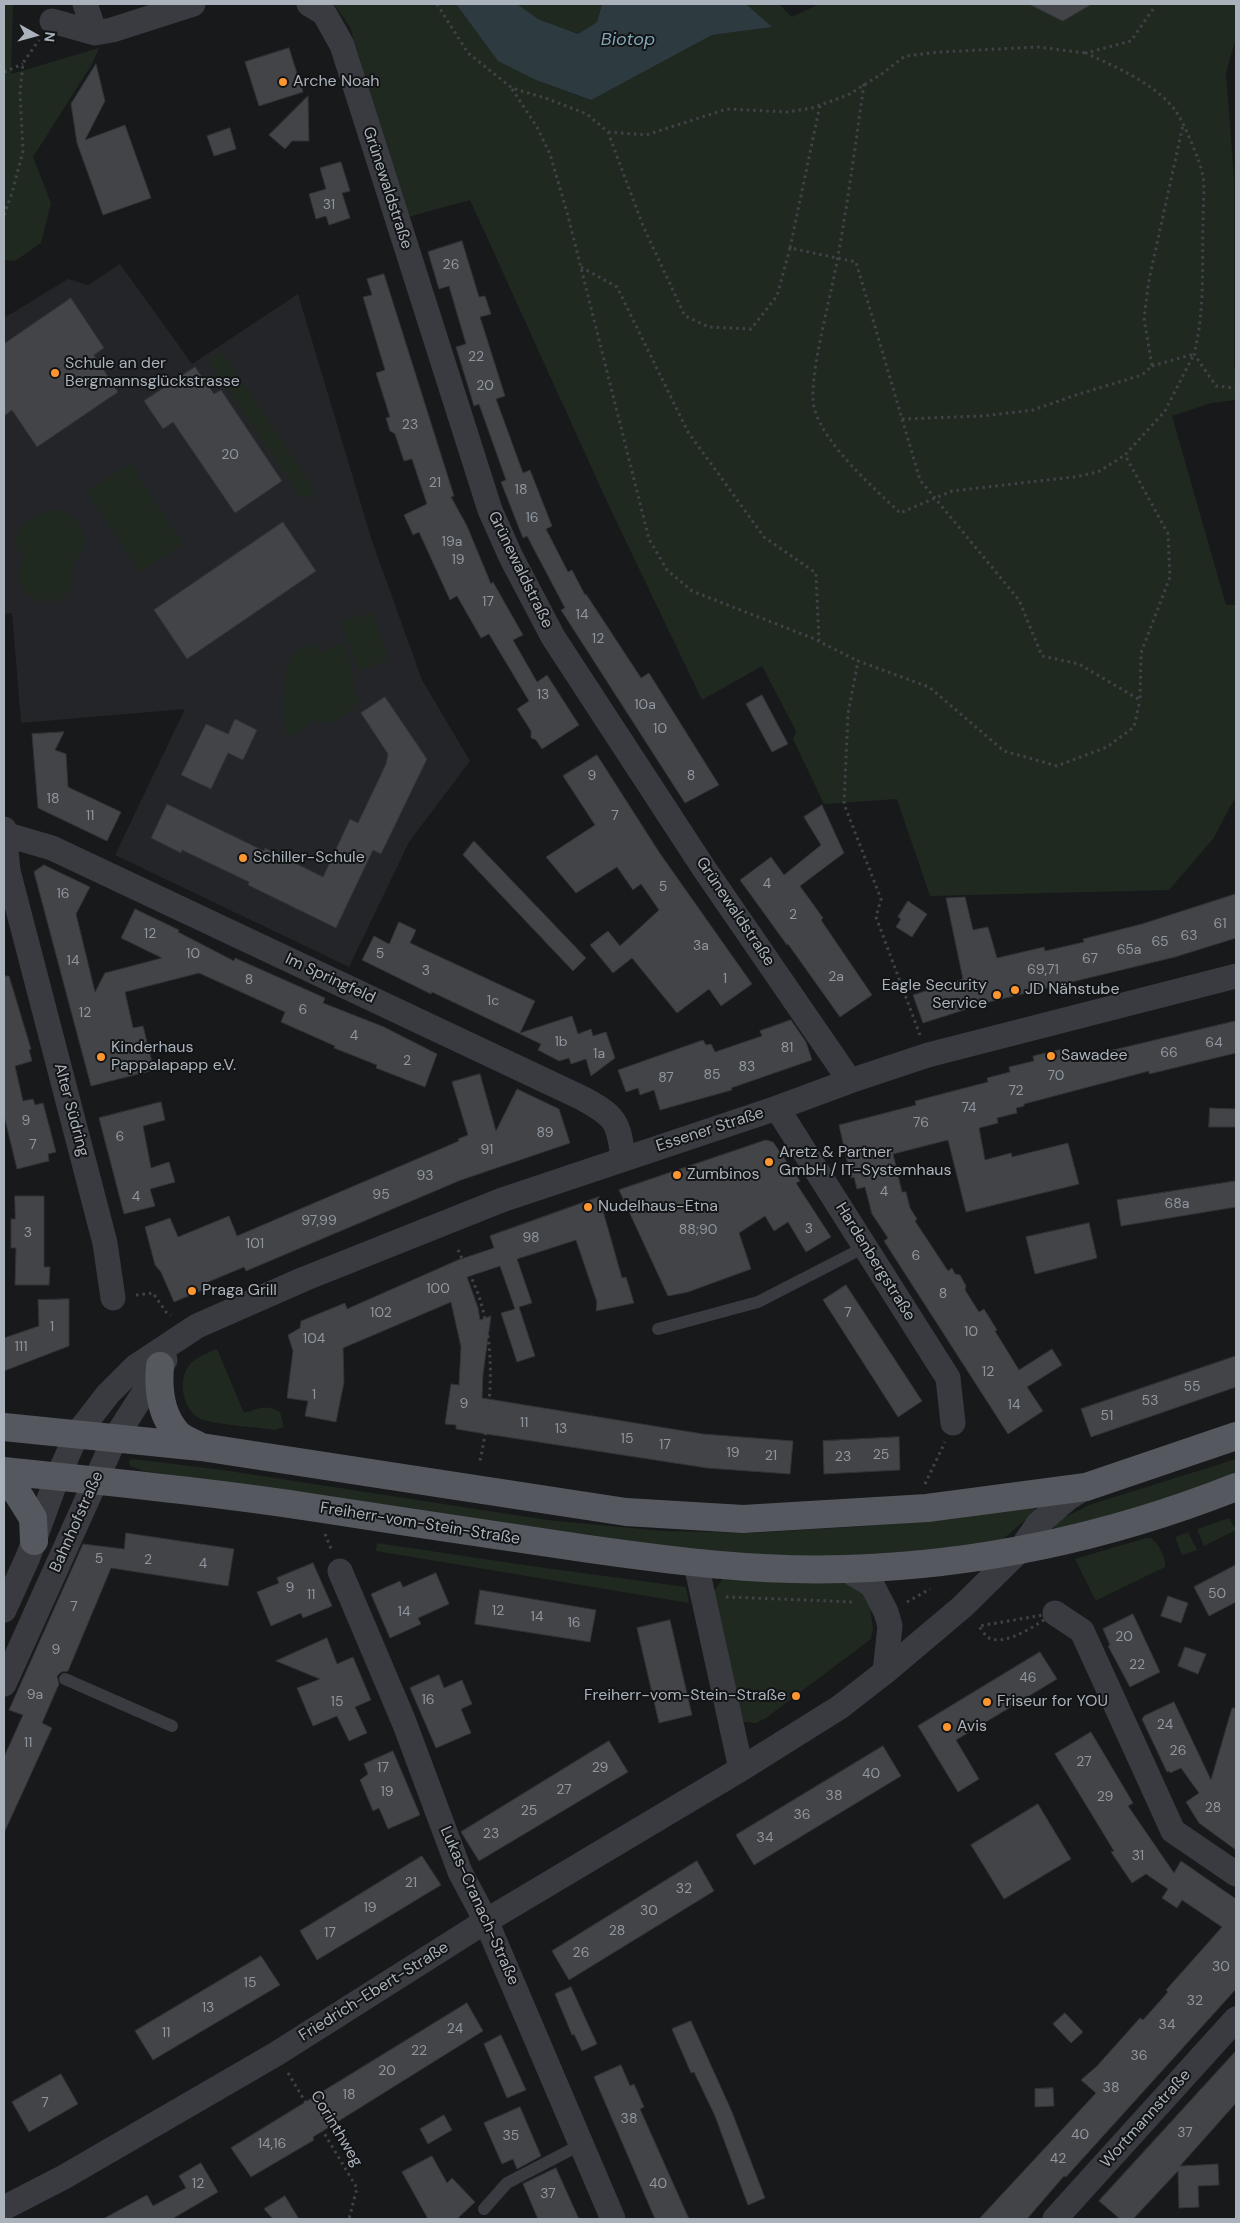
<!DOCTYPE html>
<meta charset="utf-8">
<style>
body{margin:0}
#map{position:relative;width:1240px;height:2223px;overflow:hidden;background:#18191b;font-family:"DM Sans",sans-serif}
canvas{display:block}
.frame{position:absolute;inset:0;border:5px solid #aab2bb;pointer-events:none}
.north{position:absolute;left:10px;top:10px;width:50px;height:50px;-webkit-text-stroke:4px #131416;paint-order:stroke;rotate:97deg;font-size:14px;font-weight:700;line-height:20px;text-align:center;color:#aab2bb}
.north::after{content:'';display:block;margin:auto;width:18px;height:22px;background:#aab2bb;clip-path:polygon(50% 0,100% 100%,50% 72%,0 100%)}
</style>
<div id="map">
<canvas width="1240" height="2223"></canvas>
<div class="frame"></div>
<div class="north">N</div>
</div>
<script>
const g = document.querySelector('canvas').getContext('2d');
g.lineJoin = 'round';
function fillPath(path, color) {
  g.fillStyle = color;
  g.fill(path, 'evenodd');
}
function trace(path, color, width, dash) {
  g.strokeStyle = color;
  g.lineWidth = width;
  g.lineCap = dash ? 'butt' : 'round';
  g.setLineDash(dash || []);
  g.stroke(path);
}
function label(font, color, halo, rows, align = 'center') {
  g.font = font + ' "DM Sans",sans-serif';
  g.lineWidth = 4;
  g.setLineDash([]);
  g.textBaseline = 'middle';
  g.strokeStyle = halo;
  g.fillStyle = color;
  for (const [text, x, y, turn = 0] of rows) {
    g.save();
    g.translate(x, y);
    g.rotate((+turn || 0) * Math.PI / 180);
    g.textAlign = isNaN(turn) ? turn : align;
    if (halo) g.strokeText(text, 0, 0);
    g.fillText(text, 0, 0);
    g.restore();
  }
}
const built = new Path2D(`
 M120,264L192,364L298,294L372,541L422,680L470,761L409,842L349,967L115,855L185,709L21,723L12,613L4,614V318L68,279L88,285Z`);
const green = new Path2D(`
 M4,4H13L11,74L99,48L92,64L33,157L51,203L41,243L15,261L4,260Z
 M334,4H456L498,61L537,80L590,100L712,35L771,27L746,4H779L792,17L819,4H1236V37L1226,73L1234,179V368L1236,369V400L1211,403L1172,416L1226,605H1236V796L1213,839L1169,890L930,896L897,799L824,804L793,739L796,731L762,666L702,700L609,506L470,200L408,217L350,27Z
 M517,4H602L597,22L578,34L538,19Z
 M221,351L316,492L303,500L208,360Z
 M130,464L183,544L140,572L86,492Z
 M59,509C74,516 89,529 84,547C83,554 77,558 74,564C69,575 80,586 62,598C46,609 19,596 18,576C17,569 21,564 24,558C0,531 35,513 59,509Z
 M372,612L389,660L358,671L341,622Z
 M313,644L321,653L330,647L343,644C351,658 355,676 353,692L359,699C349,716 332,727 312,721L298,733L287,737L283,711L286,668L291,659L304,646Z
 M217,1349L244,1413C259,1408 265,1404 280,1412L284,1427L275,1430C257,1427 216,1425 201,1419C184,1411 177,1383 188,1367C194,1358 207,1353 217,1349Z
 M132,1459L223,1470L547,1520L663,1531L751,1533L868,1526L952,1519L1033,1506L1036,1511L1003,1539L932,1550L833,1556H787L693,1550L144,1471L130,1466L129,1461Z
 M1236,1459V1474C1177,1496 1118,1514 1057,1530L1054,1527V1523L1089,1505Z
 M1229,1518L1236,1530L1204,1546L1197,1529Z
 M1188,1532L1197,1550L1182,1555L1175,1537Z
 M1146,1538H1151C1158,1543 1167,1559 1165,1567L1097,1600L1095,1599L1075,1559Z
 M377,1543L531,1566L686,1587L689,1603L376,1551Z
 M723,1579L840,1582L851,1585L869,1599L873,1629L871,1639L766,1718L756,1723L744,1722L738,1714L710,1596Z`);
const water = new Path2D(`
 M456,4H517L538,19L578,34L597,22L602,4H746L772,27L712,35L591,100L536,80L498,61Z`);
const building = new Path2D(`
 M1029,4H1092L1063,21Z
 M289,48L303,92L259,106L245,62Z
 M96,64L105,101L85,140L125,125L151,198L103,215L77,143L71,104Z
 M308,96L309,141H292L285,149L269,135Z
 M230,128L236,149L214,156L207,136Z
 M341,162L350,191L342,193L350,218L329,225L326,216L316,219L309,194L326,189L320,168Z
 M462,241L479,297L485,296L491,314L480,317L505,396L496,399L523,473L530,470L552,526L546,529L568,572L572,570L585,595L586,594L641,678L649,673L719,785L685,803L561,610L565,608L527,536L523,538L501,482L506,480L479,404L474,406L456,347L466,344L449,286L439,289L428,252Z
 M384,274L454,496L451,497L467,526L491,584L493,582L523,635L513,640L537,682L547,675L579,725L542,749L536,740L531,738V731L517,709L529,701L489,634L481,638L457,596L450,600L419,532L413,535L404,515L427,504L412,459L404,461L395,434L390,431L386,418L390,417L376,373L385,370L363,297L372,295L367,279Z
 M71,298L104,348L94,355L118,392L37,447L12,410L4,416V344Z
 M195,367L214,394L221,390L282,481L235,513L173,422L163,429L144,401Z
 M283,522L316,571L187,659L154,610Z
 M762,695L788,744L772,752L746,704Z
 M385,697L427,759L381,854L373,850L336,928L248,885L249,882L182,850L181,853L151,838L167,804L264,851L265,848L323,877L350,819L358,823L386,764L388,754L361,713Z
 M235,719L257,730L243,760L228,753L211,789L181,775L206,724L228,734Z
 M64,732L55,750L66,754L68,787L121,812L107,841L38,808L32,734Z
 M597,755L659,852L752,984L721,1006L709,989L677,1013L632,958L613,973L590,945L608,931L620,946L659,910L641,884L633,890L617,867L576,893L546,857L595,825L563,776Z
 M822,805L844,853L800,886L823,918L821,920L872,995L840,1017L788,944L787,945L740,880L771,857L784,875L821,845L804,817Z
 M474,841L586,958L573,971L463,855Z
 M44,865L90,887L76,914L95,992L105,973L162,958L121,938L135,909L179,930L178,932L234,961L235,958L325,998L323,1003L384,1027L437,1054L425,1087L376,1068L377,1065L334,1048L335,1046L281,1022L285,1012L199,973L125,992L133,1028L143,1026L154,1070L91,1086L34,872Z
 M1236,894V938L1175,957L989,1002L923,1023L913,995L963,979L946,898L965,897L973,930L988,927L997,958L1044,947L1045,951L1084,942L1083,939L1142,924Z
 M908,901L927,914L912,937L896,927L901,919L898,917Z
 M399,922L416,930L410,943L535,1001L520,1033L572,1016L578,1034L591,1029L593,1036L606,1032L615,1058L591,1076L586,1059L571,1064L569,1058L559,1061L538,1050L541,1044L432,992L431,994L362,960L374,936L389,944Z
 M4,976H9L31,1049L29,1050L32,1061L15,1066L23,1101L33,1099L35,1105L43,1103L56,1152L48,1154L49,1161L17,1169L4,1115Z
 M791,1020L806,1042L812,1060L731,1088L732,1090L660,1110L654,1090L640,1095L638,1088L626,1092L618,1070L703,1040L706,1045L711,1044L715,1052L762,1036L760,1031Z
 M1236,1021V1053L1149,1074V1071L1024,1104V1106L1016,1108L1017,1113L997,1118L998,1123L979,1128L985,1160L1011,1153L1012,1157L1068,1143L1079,1184L966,1212L948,1140L893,1154L902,1192H906L910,1208L917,1219L915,1221L948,1271L952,1268L955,1274L960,1275L966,1286L965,1290L979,1312L984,1309L997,1330L995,1331L1019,1370L1052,1349L1062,1365L1027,1387L1043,1411L1008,1434L884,1241L888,1238L872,1214L865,1187L857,1189L854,1177L851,1178L839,1125L916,1105L915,1101L988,1082L987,1078L1010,1072L1009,1067L1034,1061L1033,1056L1067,1048L1070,1060Z
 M480,1074L496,1131L517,1089L559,1109L570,1143L461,1180L246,1271L244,1267L208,1282L210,1287L174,1302L161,1272L155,1265L145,1227L170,1218L178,1237L229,1216L237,1236L459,1141L458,1139L468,1135L452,1082Z
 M161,1102L165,1120L143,1126L151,1168L169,1162L175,1182L150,1189L155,1206L124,1214L99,1118Z
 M1210,1108L1236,1109V1127H1209Z
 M766,1140L773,1142L800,1181L796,1183L831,1237L806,1252L788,1222L774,1231L765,1216L739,1233L751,1269L688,1292L668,1296L619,1190Z
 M1236,1181V1207L1121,1226L1117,1200Z
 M15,1196H44V1267H50L49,1285H15L16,1248H11V1219H15Z
 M599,1197L622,1278L626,1277L634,1303L596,1311L597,1302L576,1240L517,1259L532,1303L519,1307L535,1356L517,1362L501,1313L515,1309L500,1266L467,1277L478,1308L480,1320L491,1316L483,1374L482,1398L703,1434L793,1441L790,1474L707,1468L480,1433L456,1429V1425L445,1424L451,1384L459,1385L461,1347L451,1302L343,1348L344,1382L336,1422L305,1416L308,1401L287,1398L293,1351L288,1335L300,1328L301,1321L345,1303L347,1309L458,1260L494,1248L490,1236Z
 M1089,1223L1097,1258L1035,1274L1026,1237Z
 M846,1285L922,1401L898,1417L823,1300Z
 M69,1299V1346L4,1371V1338L39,1326L38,1300Z
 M1236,1356V1387L1091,1437L1081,1409Z
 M899,1437L900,1470L824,1474L823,1441Z
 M126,1533L234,1549L228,1586L111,1568L68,1671L61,1672L57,1676L59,1684L42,1723L52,1728L4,1833V1757L23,1715L9,1710L83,1544L124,1549Z
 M313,1563L332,1606L303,1618L301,1613L271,1626L257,1592L279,1583L277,1578Z
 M1236,1565V1602L1209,1616L1194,1587Z
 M436,1573L449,1604L418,1618L421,1624L390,1638L371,1594L400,1581L403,1587Z
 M480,1590L596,1610L590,1642L475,1624Z
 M1168,1596L1188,1603L1181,1623L1161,1616Z
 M1133,1614L1160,1672L1130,1687L1108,1646L1110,1645L1103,1629Z
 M670,1620L692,1715L659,1723L637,1628Z
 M327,1638L337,1664L353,1657L371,1700L355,1707L367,1733L349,1741L337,1716L313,1726L297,1688L320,1679L276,1661Z
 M1185,1647L1206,1654L1198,1674L1178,1666Z
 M1040,1652L1057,1679L956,1740L979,1779L958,1792L918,1726Z
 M439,1675L444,1688L462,1680L472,1704L461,1709L471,1733L436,1748L410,1688Z
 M1174,1702L1211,1780L1232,1708H1236V1850L1199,1823L1186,1802L1199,1793L1181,1768L1170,1773L1169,1771L1167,1772L1142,1719L1144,1716Z
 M1091,1732L1133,1803L1128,1806L1174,1873L1181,1861L1236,1899V1989L1066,2177L1064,2176L1027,2219H979L1096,2093L1081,2080L1097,2066L1140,2018L1143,2020L1168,1992L1166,1990L1222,1927L1182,1900L1177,1908L1162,1898L1168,1889L1146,1874L1132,1883L1111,1852L1114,1851L1055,1754Z
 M609,1741L628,1772L479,1861L461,1832Z
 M883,1746L901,1776L754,1865L736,1835Z
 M393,1751L420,1815L388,1829L379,1808L373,1811L360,1780L368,1774L364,1764Z
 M1038,1804L1071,1859L1004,1899L971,1845Z
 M422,1856L441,1885L317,1960L300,1931Z
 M697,1861L714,1891L569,1980L552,1951Z
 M261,1956L280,1985L153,2060L135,2031Z
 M571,1987L597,2044L582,2051L574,2034L572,2035L555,1994Z
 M467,2003L483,2031L313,2137L314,2140L251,2177L231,2148Z
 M1065,2013L1083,2032L1071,2043L1053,2024Z
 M691,2021L732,2112L765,2198L748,2205L715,2116L694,2072L691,2073L672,2029Z
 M501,2035L526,2090L507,2098L484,2044Z
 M1236,2051V2103L1180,2166L1218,2164L1219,2185L1198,2186L1199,2207L1179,2208L1178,2171L1133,2219H1120L1099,2201Z
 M621,2065L630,2086L634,2084L644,2107L640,2109L689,2219H655L594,2077Z
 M61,2074L78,2104L29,2132L12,2102Z
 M1053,2088L1054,2106L1035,2107V2089Z
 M520,2107L541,2156L517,2169L513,2159L502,2164L484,2123Z
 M444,2115L452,2130L428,2144L420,2129Z
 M432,2156L447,2183L452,2178L475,2202L457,2219H428L402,2172Z
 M201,2163L218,2192L172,2219H103L147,2195L153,2206L186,2188L179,2176Z
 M556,2168L573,2206L579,2219H538L523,2184Z
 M285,2196L299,2219H273L264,2209Z`);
const path = new Path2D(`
 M437,4L468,53L512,88L548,99L587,114L608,132L643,226L685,316L709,327L751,329L777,296L790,248L856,262L920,480L1019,600L1042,656L1079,664L1140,700L1141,653L1170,577L1168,534L1125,455L1165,411L1194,354
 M1153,9L1131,41L1086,53C1117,68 1153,82 1175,110C1184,122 1200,161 1203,176C1205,190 1203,207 1203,222C1202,265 1205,311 1194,354L1216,386L1236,388
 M4,72L23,64
 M864,84C855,147 847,210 835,272C829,303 808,381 814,407C823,444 873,487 900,513L952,491L1074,477L1098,472L1125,455
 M512,89L537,127L550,154L568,216L649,539L667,570L692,591L812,638L858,661
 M608,132L646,135L727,109L788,112L812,108L848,95L883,73L905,56L940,52L1038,47L1086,53
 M4,215L12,193L23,151L20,93L23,63L39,40
 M790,248L820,105
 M581,267L617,287L688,432L764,537L816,573L819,641
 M1152,366L1194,354
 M902,419L982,416L1033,410L1079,394L1142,375L1152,366L1144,318L1149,280L1183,125
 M920,1035L876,917L881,899L844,804L848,714L858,661L929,687L1004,751L1057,766L1107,747L1134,727L1140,700
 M458,1250C466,1267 476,1285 481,1303C496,1355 491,1409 480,1461
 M136,1295L153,1293L166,1312L171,1315
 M925,1484L945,1442
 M325,1534L332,1551
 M726,1597L855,1602
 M907,1602L930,1589
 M1055,1613C1040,1622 1003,1650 986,1636C984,1633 981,1629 979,1626Z
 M288,2073L357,2188L349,2219`);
const service = new Path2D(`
 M658,1329L758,1302L865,1247
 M65,1679L172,1726
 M484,2209L507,2183L582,2144`);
const minor = new Path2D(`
 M85,4L95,33
 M309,4L324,13L342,45L490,510L511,557L553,637L703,867L850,1081
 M52,21L95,33L112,30L193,4
 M4,829L8,871L105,1243L113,1298
 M4,834L52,848L582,1098C615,1116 619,1121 623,1159
 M777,1108L948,1378L953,1423
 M696,1564L741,1769
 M845,1569L872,1585L886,1612L890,1626L885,1672
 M340,1571L404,1722L460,1872L486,1921L613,2219
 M4,1610L28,1557L55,1483L77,1434L108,1394L135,1367L197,1326L304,1279L502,1200L777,1108L850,1081L928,1055L1236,976
 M1055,1613L1082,1631L1173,1831L1236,1874
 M4,1684L115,1438L165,1360
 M4,2208L64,2177L276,2054L486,1921L741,1769L840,1707L885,1672L962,1607L1020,1550L1038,1524L1068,1498L1086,1487
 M1055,2219L1236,2019`);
const primary = new Path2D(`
 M160,1366C158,1389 160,1414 177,1433C182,1439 194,1443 201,1447
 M4,1427L201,1447L626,1512L743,1519L927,1508L1086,1487L1236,1436
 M4,1471C108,1482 212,1492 316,1508C407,1522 497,1536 589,1549C674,1561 759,1572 845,1569C979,1565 1112,1536 1236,1487
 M4,1479L18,1494L33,1518L34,1541`);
const markers = [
 [283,82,5,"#fd962f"],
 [55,373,5,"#fd962f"],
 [243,858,5,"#fd962f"],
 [1015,990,5,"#fd962f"],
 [997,995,5,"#fd962f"],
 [1051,1056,5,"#fd962f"],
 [101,1057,5,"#fd962f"],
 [769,1162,5,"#fd962f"],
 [677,1175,5,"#fd962f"],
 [588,1207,5,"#fd962f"],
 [192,1291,5,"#fd962f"],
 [796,1696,5,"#fd962f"],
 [987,1702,5,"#fd962f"],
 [947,1727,5,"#fd962f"]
];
const numberNames = [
 ["31",329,205],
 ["26",451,265],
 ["22",476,357],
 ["20",485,386],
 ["23",410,425],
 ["20",230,455],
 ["21",435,483],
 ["18",521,490],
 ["16",532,518],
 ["19a",452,542],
 ["19",458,560],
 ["17",488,602],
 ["14",582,615],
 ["12",598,639],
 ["13",543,695],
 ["10a",645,705],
 ["10",660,729],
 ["9",592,776],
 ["8",691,776],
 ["18",53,799],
 ["11",90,816],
 ["7",615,816],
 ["4",767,884],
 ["5",663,887],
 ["16",63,894],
 ["2",793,915],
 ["61",1220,924],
 ["12",150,934],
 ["63",1189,936],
 ["65",1160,942],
 ["3a",701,946],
 ["65a",1129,950],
 ["10",193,954],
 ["5",380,954],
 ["67",1090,959],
 ["14",73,961],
 ["69,71",1043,970],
 ["3",426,971],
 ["2a",836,977],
 ["1",725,979],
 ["8",249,980],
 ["1c",493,1001],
 ["6",303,1010],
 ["12",85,1013],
 ["4",354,1036],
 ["1b",561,1042],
 ["64",1214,1043],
 ["81",787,1048],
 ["66",1169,1053],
 ["1a",599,1054],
 ["2",407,1061],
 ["83",747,1067],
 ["85",712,1075],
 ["70",1056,1076],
 ["87",666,1078],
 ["72",1016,1091],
 ["74",969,1108],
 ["9",26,1121],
 ["76",921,1123],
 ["89",545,1133],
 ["6",120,1137],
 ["7",33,1145],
 ["91",487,1150],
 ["93",425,1176],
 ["4",884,1192],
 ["95",381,1195],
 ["4",136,1197],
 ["68a",1177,1204],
 ["97,99",319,1221],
 ["3",809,1229],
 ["88;90",698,1230],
 ["3",28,1233],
 ["98",531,1238],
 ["101",255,1244],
 ["6",916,1256],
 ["100",438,1289],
 ["8",943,1294],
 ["102",381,1313],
 ["7",848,1313],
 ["1",52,1327],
 ["10",971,1332],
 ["104",314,1339],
 ["111",21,1347],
 ["12",988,1372],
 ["55",1192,1387],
 ["1",314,1395],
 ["53",1150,1401],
 ["9",464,1404],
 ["14",1014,1405],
 ["51",1107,1416],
 ["11",524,1423],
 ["13",561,1429],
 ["15",627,1439],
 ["17",665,1445],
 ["19",733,1453],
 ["25",881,1455],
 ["21",771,1456],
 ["23",843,1457],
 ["5",99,1559],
 ["2",148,1560],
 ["4",203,1564],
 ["9",290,1588],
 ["50",1217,1594],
 ["11",311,1595],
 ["7",74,1607],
 ["12",498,1611],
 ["14",404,1612],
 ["14",537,1617],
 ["16",574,1623],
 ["20",1124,1637],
 ["9",56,1650],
 ["22",1137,1665],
 ["46",1028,1678],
 ["9a",35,1695],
 ["16",428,1700],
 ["15",337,1702],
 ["24",1165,1725],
 ["11",28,1743],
 ["26",1178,1751],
 ["27",1084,1762],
 ["17",383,1768],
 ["29",600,1768],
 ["40",871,1774],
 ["27",564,1790],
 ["19",387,1792],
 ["38",834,1796],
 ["29",1105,1797],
 ["28",1213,1808],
 ["25",529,1811],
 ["36",802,1815],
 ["23",491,1834],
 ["34",765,1838],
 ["31",1138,1856],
 ["21",411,1883],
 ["32",684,1889],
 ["19",370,1908],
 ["30",649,1911],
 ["28",617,1931],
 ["17",330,1933],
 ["26",581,1953],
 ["30",1221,1967],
 ["15",250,1983],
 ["32",1195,2001],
 ["13",208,2008],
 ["34",1167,2025],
 ["24",455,2029],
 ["11",166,2033],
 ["22",419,2051],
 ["36",1139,2056],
 ["20",387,2071],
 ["38",1111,2088],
 ["18",349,2095],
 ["7",45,2103],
 ["38",629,2119],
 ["37",1185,2133],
 ["40",1080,2135],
 ["35",511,2136],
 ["14,16",272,2144],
 ["42",1058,2159],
 ["12",198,2184],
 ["40",658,2184],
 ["37",548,2194]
];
const poiNames = [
 ["Arche Noah",293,82],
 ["Schule an der",65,364],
 ["Bergmannsglückstrasse",65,382],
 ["Schiller-Schule",253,858],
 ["Eagle Security",987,986,"right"],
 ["Service",987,1004,"right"],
 ["JD Nähstube",1025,990],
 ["Kinderhaus",111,1048],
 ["Pappalapapp e.V.",111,1066],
 ["Sawadee",1061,1056],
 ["Aretz & Partner",779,1153],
 ["GmbH / IT-Systemhaus",779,1171],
 ["Zumbinos",687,1175],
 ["Nudelhaus-Etna",598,1207],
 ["Praga Grill",202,1291],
 ["Freiherr-vom-Stein-Straße",786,1696,"right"],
 ["Friseur for YOU",997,1702],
 ["Avis",957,1727]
];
const streetNames = [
 ["Grünewaldstraße",387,188,72],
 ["Grünewaldstraße",520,570,64],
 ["Grünewaldstraße",735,912,56],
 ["Im Springfeld",330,979,25],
 ["Alter Südring",71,1110,75],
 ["Essener Straße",710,1130,-18],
 ["Hardenbergstraße",875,1262,58],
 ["Bahnhofstraße",77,1522,-66],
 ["Freiherr-vom-Stein-Straße",420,1524,9],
 ["Lukas-Cranach-Straße",479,1906,66],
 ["Friedrich-Ebert-Straße",374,1992,-32],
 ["Wortmannstraße",1146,2119,-48],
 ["Corinthweg",336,2129,59]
];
const waterNames = [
 ["Biotop",628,40]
];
fillPath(built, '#242528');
fillPath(green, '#202920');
fillPath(water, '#2d3b40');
fillPath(building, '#424448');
trace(building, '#323337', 1);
trace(path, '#3f4347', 3, [2.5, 4]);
trace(service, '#393b40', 12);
trace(minor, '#393b40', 25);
trace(primary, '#55595f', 28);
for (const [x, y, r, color] of markers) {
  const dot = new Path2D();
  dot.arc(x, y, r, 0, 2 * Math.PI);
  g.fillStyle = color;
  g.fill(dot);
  trace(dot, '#131416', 2);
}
label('14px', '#90969e', null, numberNames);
label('16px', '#aab2bb', '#131416', poiNames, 'left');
label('16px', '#aab2bb', '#131416', streetNames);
label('italic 18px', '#80a7b8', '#131416', waterNames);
</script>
